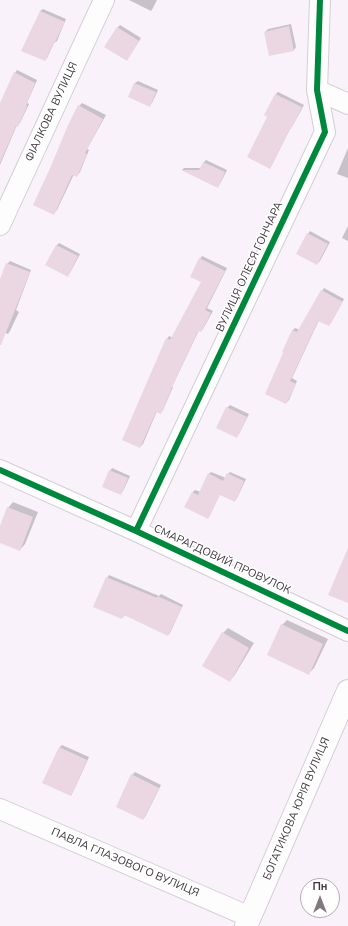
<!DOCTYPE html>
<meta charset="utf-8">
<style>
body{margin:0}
#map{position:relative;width:348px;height:926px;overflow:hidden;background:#faf2fa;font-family:"Nunito Sans",sans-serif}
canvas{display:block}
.north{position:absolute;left:300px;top:878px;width:40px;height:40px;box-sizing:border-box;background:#fff;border:1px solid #b1afb1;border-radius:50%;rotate:0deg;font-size:11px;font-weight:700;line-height:16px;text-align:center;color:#3d373c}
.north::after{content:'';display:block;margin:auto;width:14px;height:18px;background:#7f787e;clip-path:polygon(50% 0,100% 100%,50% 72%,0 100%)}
</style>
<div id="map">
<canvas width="348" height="926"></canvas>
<div class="north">Пн</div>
</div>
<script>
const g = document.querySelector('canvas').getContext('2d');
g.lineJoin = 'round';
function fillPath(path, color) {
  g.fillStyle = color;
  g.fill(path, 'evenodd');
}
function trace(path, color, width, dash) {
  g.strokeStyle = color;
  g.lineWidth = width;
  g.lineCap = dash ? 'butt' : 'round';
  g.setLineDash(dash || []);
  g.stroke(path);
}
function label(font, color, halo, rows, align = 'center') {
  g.font = font + ' "Nunito Sans",sans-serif';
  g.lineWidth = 3;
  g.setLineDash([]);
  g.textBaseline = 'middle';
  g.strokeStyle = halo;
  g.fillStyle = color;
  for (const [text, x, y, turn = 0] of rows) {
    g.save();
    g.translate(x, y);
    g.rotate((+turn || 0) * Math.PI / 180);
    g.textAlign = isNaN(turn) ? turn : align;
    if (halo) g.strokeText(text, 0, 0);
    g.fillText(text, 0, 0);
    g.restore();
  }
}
const shadow = new Path2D(`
 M129,0H157L153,8L151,11Z
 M43,9L66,19L57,41L54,43L47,58L45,60L40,11Z
 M291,24L296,47L294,50L270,55L265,32L268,29Z
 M120,25L141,38L129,57L117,28Z
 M17,70L37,80L27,103L29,104L20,123L17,125L0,165V105L15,73Z
 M138,81L158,90L152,103L149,106L129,97L135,83Z
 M278,92L304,105L293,125L291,127L272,165L270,168L268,116L265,115L276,94Z
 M82,103L106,115L87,149L89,150L80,172L77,176L74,174L57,210L54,213L79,106Z
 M348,148V178L337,174Z
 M206,160L227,170L220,184L217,187L182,170L184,168H201L204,162Z
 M348,226V241L342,238Z
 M310,231L330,242L320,261L317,264L308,234Z
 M59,243L80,254L70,273L56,246Z
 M202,256L227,268L207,308L213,311L203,329L201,331L199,330L172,387H173L163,410L161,413L157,411L143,444L140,447L167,339L169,336L173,338L203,282L200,259Z
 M10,261L31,270L16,310L19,312L10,331L8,334L5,333L0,345V282L7,264Z
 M324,288L344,299L331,323L328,325L319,320L292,378L297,381L289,400L286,403L285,353L283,352L293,330L295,328L300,330L322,291Z
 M230,405L249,414L239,434L237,436L218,427L227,408Z
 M112,468L130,476L123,491L121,493L110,471Z
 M211,472L226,478L228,474L230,472L246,479L237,498L235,500L220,494L210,515L208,518L186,507L193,492L195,490L201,492L209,474Z
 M13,502L38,512L25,544L20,550L0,542V528L8,508Z
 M109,575L159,596L161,594L183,605L170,633L168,635L125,615L122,618L107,578Z
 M287,620L328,639L314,668L309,673L282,625Z
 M228,628L254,643L234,676L229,681L223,633Z
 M62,745L89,757L73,792L71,795L59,748Z
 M135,772L161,785L145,817L143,819L132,775Z`);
const building = new Path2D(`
 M40,11L65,22L54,44H53L45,61L21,51Z
 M289,26L294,51L269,56L264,32Z
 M117,27L139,41L127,61L104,47Z
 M14,72L35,83L26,105L27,106L18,127L16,126L0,163V103Z
 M134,83L156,92L150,107L128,97Z
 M275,94L302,107L291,129H290L270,169L247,157L267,117L264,115Z
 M78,105L103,119L85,153L87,154L77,177L72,175L54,215L33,205L51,166L68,125Z
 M203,162L225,172L218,188L181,170H199Z
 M307,233L328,244L317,265L296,254Z
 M56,245L78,256L68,277L45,265Z
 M199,258L225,271L205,310L211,313L201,332L198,331L171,389V390L161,414L156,412L140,448L122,440L166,338L170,340L201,282L190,277Z
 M6,263L30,272L1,345H0V279Z
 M321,290L343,302L329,326L318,321L290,381L296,384L286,404L265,394L283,353L282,352L292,330L297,332Z
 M226,407L247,417L237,438L216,428Z
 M109,470L128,478L121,495L102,487Z
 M208,473L223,481L227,473L244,481L235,502L220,495L208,519L184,507L192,492L198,495Z
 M7,507L33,517L20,551L0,543V526Z
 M348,548V603L328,595Z
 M106,577L157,598V596L182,607L168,636L124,615L122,619L93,607Z
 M281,624L323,644L309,675L267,655Z
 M222,632L249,648L230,682L202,666Z
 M59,747L87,760L71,796L42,783Z
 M131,774L159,788L143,820L116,807Z`);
const minor = new Path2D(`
 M317,90L348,104
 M0,225L104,0
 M0,470L136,531L348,631
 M136,531L325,132L317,90L320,0
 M0,809L250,917`);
const tertiary = new Path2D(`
 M246,926L348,691`);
const cycleway = new Path2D(`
 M0,470L136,531L348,631
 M136,531L325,132L317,90L320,0`);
const streetNames = [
 ["ФІАЛКОВА ВУЛИЦЯ",52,112,-65],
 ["ВУЛИЦЯ ОЛЕСЯ ГОНЧАРА",250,267,-65],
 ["СМАРАГДОВИЙ ПРОВУЛОК",222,560,25],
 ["БОГАТИКОВА ЮРІЯ ВУЛИЦЯ",297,809,-67],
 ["ПАВЛА ГЛАЗОВОГО ВУЛИЦЯ",125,863,23]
];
fillPath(shadow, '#0003');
fillPath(building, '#ebd7e1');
trace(minor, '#d3ced3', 22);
trace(tertiary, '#d3ced3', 24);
trace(minor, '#fefdfe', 20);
trace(tertiary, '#fefdfe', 22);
trace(cycleway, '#00873e', 6);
label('11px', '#3d373c', '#fff', streetNames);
</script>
